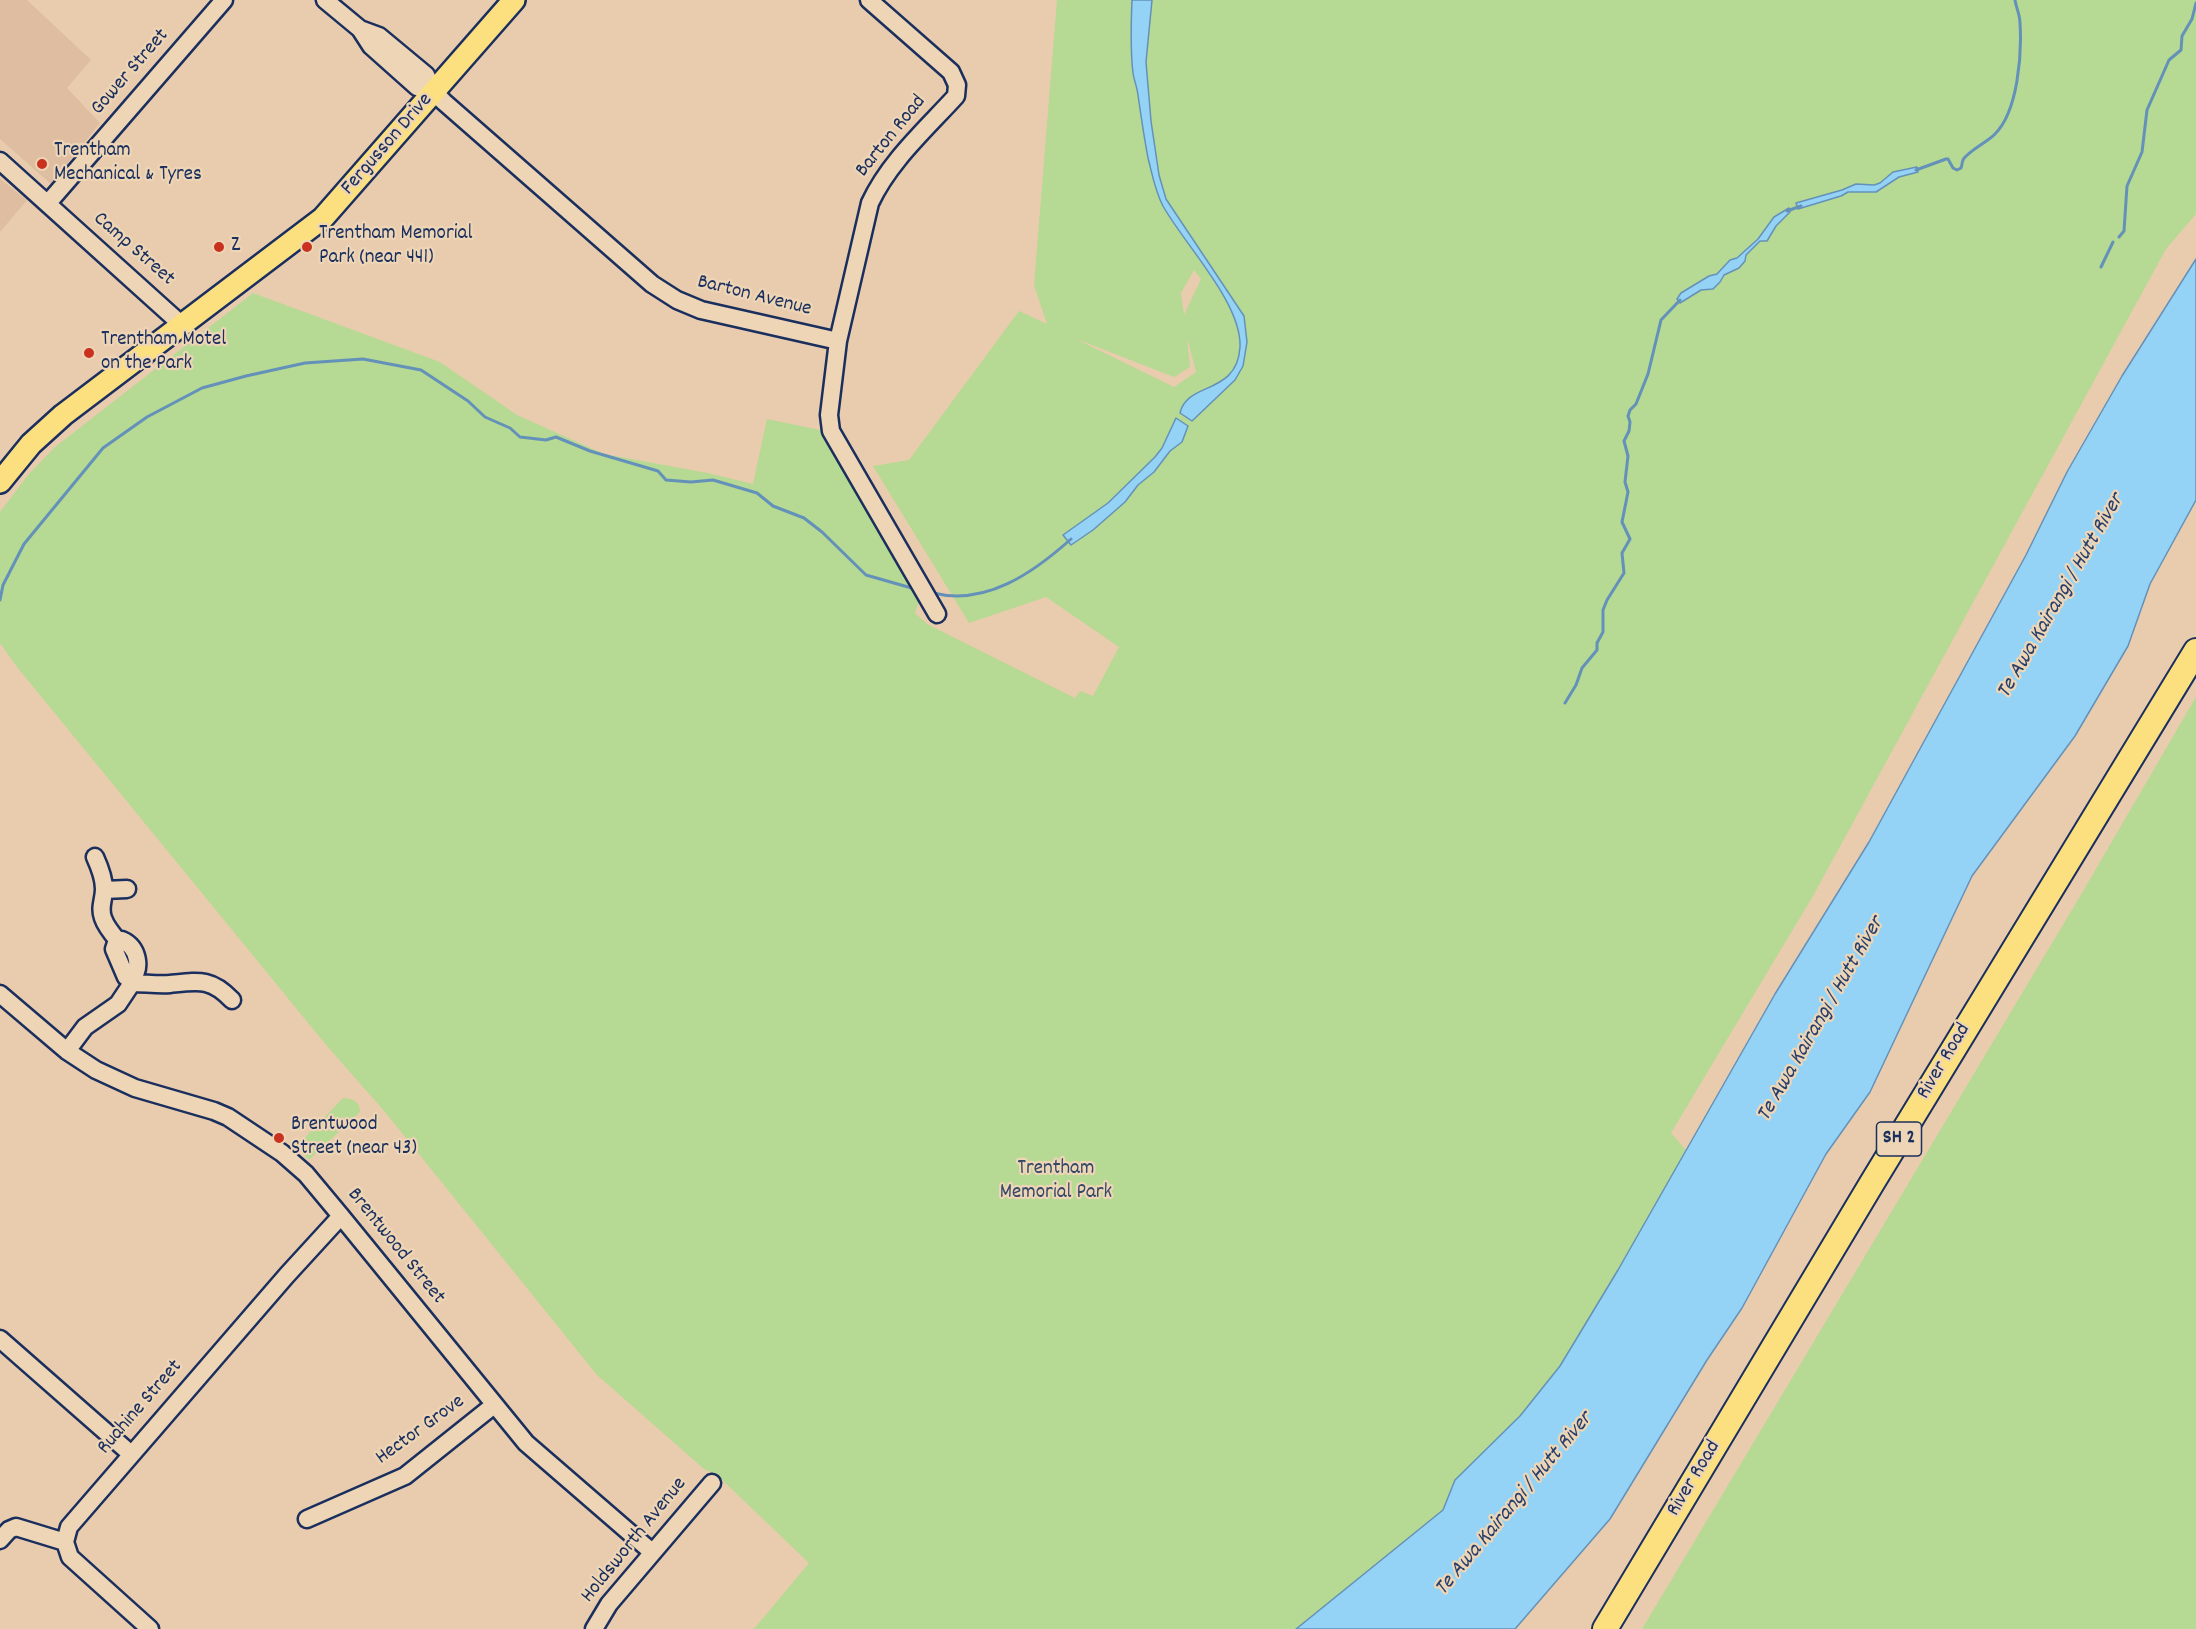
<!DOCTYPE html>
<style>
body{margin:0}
canvas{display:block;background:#e9ccad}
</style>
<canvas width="2196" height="1629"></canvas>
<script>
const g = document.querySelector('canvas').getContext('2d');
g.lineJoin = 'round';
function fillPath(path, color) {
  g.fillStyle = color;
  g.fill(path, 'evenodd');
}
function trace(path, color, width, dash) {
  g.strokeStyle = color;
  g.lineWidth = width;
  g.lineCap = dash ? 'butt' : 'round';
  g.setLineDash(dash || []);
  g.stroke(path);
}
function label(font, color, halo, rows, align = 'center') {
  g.font = font + ' Dekko,sans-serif';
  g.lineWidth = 4.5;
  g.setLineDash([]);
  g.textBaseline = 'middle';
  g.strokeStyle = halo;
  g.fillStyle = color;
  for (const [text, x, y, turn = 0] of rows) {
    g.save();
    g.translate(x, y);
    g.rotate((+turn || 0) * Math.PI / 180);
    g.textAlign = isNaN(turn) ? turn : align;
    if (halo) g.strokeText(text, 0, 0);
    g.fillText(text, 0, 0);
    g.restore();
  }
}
const built = new Path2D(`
 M0,0H27L91,60L67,88L100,123L51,184L0,139Z
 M0,179L27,200L0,232Z`);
const green = new Path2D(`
 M1057,0H2196V214L2166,249L1813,896L1671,1133L1686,1150L1618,1270L1560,1366L1520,1416L1455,1480L1443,1510L1296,1629H754L809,1563L718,1476L704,1469L597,1375L385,1112L327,1046L17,667L0,643V512L28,475L55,447L253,293L440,362L517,415L604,454L708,473L753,484L767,419L820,430L920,598L915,613L927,624L1075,698L1080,691L1093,696L1119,647L1046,597L969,623L873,466L909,460L1019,311L1047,324L1034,285ZM1194,270L1201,279L1184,315L1181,293ZM1187,337L1196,372L1174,387L1074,338L1174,377L1190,367Z
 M2196,697V1629H1642L2079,898Z
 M343,1098C352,1098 360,1101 360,1112L309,1160L296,1147Z`);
const water = new Path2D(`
 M1132,0H1152L1146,62L1151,121L1159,175L1166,199L1244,316L1247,342L1243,366L1235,380L1192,421L1180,413C1187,381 1237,396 1240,347C1242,303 1184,244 1163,206C1155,191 1152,173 1148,158C1144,137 1141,116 1138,95C1137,87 1134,80 1133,73C1130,49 1131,24 1132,0Z
 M1917,167L1918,172L1899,177L1876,192H1848L1841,196L1798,209L1796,203L1842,190L1856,184L1874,185L1880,183L1893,172Z
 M1789,208L1790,212L1776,226L1767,241H1760L1746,255L1745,261L1739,268L1724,275L1720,282L1713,289L1701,290L1680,303L1677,299L1681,293L1709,276L1717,274L1730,260L1737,258L1758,239L1774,217Z
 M2196,259V500L2150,584L2128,646L2075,736L1972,876L1870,1092L1826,1154L1742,1308L1707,1360L1610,1519L1515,1629H1296L1443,1510L1455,1480L1520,1416L1560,1366L1618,1270L1775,994L1869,842L2026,555L2067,472L2122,376Z
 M1176,418L1188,426L1182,442L1170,451L1154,472L1138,485L1125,502L1093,530L1071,545L1063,535L1108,503L1155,457L1162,448Z`);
const stream = new Path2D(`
 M1916,170L1946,159H1948L1953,168L1957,170L1961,168C1962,166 1962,162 1963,160C1967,152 1989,141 1995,134C2018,111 2022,54 2020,23C2020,15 2016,7 2015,0
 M1787,211L1801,206
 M2119,237L2124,231L2127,186L2142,152L2147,110L2169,60L2181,50L2182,36L2192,19L2196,3
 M2101,267L2113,242
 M933,593C986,606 1033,573 1071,539
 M0,600L3,585L24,544L103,448L147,417L202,388L246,376L305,363L363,359L421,370L468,401L485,417L510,428L520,437L546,440L556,437L590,451L658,471L666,480L691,482L713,480L757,493L773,506L804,518L822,532L866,575L915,589
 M1565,703L1576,685L1582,668L1597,650V643L1603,632V610L1607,600L1624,573L1622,553L1630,539L1622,522L1628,492L1625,482L1628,456L1624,441L1629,431L1630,422L1628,416L1630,410L1636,404L1648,374L1661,320L1680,300`);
const minor = new Path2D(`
 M325,0L360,29L371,46L417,87L434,92
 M360,29L379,36L426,75L434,92L444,102L652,284L677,300L701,310L838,341L829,415L831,431L937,614
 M0,161L182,325
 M48,203L224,0
 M838,341L870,203C889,162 925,130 956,96L957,85L951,72L869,0
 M95,857C100,868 104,878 104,889C104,900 99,907 103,918C106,927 113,935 119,942
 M104,890L127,889
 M132,983C144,983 158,985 170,984C199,981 211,978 232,1000
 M0,994L67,1051L96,1070L135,1088L214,1111L228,1117L282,1153L306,1174L341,1216L526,1443L652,1552
 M67,1051L85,1027L118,1004L132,983L131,980L126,977L114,949L116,943L122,940C138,947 142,968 131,980
 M0,1339L131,1454
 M307,1519L405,1476L494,1405
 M0,1540L9,1530L16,1527L65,1542
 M150,1629L70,1557L65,1542L69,1527L287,1275L341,1216
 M594,1629L609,1604L712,1483`);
const major = new Path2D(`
 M0,482L31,444L63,415L323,218L514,0`);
const highway = new Path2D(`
 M1605,1629L1872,1183L2196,651`);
const markers = [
 [42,164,6,"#c8321e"],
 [219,247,6,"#c8321e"],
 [307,247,6,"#c8321e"],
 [89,353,6,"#c8321e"],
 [279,1138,6,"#c8321e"]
];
const shields = [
 [1899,1139,45]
];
const shieldNames = [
 ["SH 2",1899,1139]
];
const streetNames = [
 ["Gower Street",131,73,-49],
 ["Barton Road",892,137,-51],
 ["Fergusson Drive",388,145,-49],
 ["Camp Street",133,250,41],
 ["Barton Avenue",754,297,14],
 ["River Road",1945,1062,-59],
 ["Brentwood Street",395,1247,51],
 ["Ruahine Street",141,1408,-49],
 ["Hector Grove",421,1431,-36],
 ["River Road",1695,1479,-59],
 ["Holdsworth Avenue",635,1541,-51]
];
const poiNames = [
 ["Trentham",54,152],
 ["Mechanical & Tyres",54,176],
 ["Trentham Memorial",319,235],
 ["Park (near 441)",319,259],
 ["Z",231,247],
 ["Trentham Motel",101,341],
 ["on the Park",101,365],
 ["Brentwood",291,1126],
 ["Street (near 43)",291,1150]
];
const parkNames = [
 ["Trentham",1056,1170],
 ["Memorial Park",1056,1194]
];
const waterNames = [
 ["Te Awa Kairangi / Hutt River",2062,597,-60],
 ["Te Awa Kairangi / Hutt River",1822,1020,-60],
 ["Te Awa Kairangi / Hutt River",1515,1505,-50]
];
fillPath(built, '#debda1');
fillPath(green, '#b6d993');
fillPath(water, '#94d3f6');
trace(water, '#6491b9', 1.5);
trace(stream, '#6491b9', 3);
trace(minor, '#1b2f5e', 21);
trace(major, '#1b2f5e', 26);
trace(highway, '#1b2f5e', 28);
trace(minor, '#edd5b5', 16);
trace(major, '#fce080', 21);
trace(highway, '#fce080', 24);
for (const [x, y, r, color] of markers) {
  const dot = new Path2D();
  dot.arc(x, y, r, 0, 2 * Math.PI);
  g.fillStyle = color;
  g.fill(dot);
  trace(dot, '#edd5b5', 2);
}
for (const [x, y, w] of shields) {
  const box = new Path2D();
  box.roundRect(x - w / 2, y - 17, w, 34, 4.5);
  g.fillStyle = '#edd5b5';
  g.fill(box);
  trace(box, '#1b2f5e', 1.5);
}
label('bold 20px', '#1b2f5e', null, shieldNames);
label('21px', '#1b2f5e', '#edd5b5', streetNames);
label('21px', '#1b2f5e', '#edd5b5', poiNames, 'left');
label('21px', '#324866', '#edd5b5', parkNames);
label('italic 22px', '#273f6d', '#edd5b5', waterNames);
</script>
